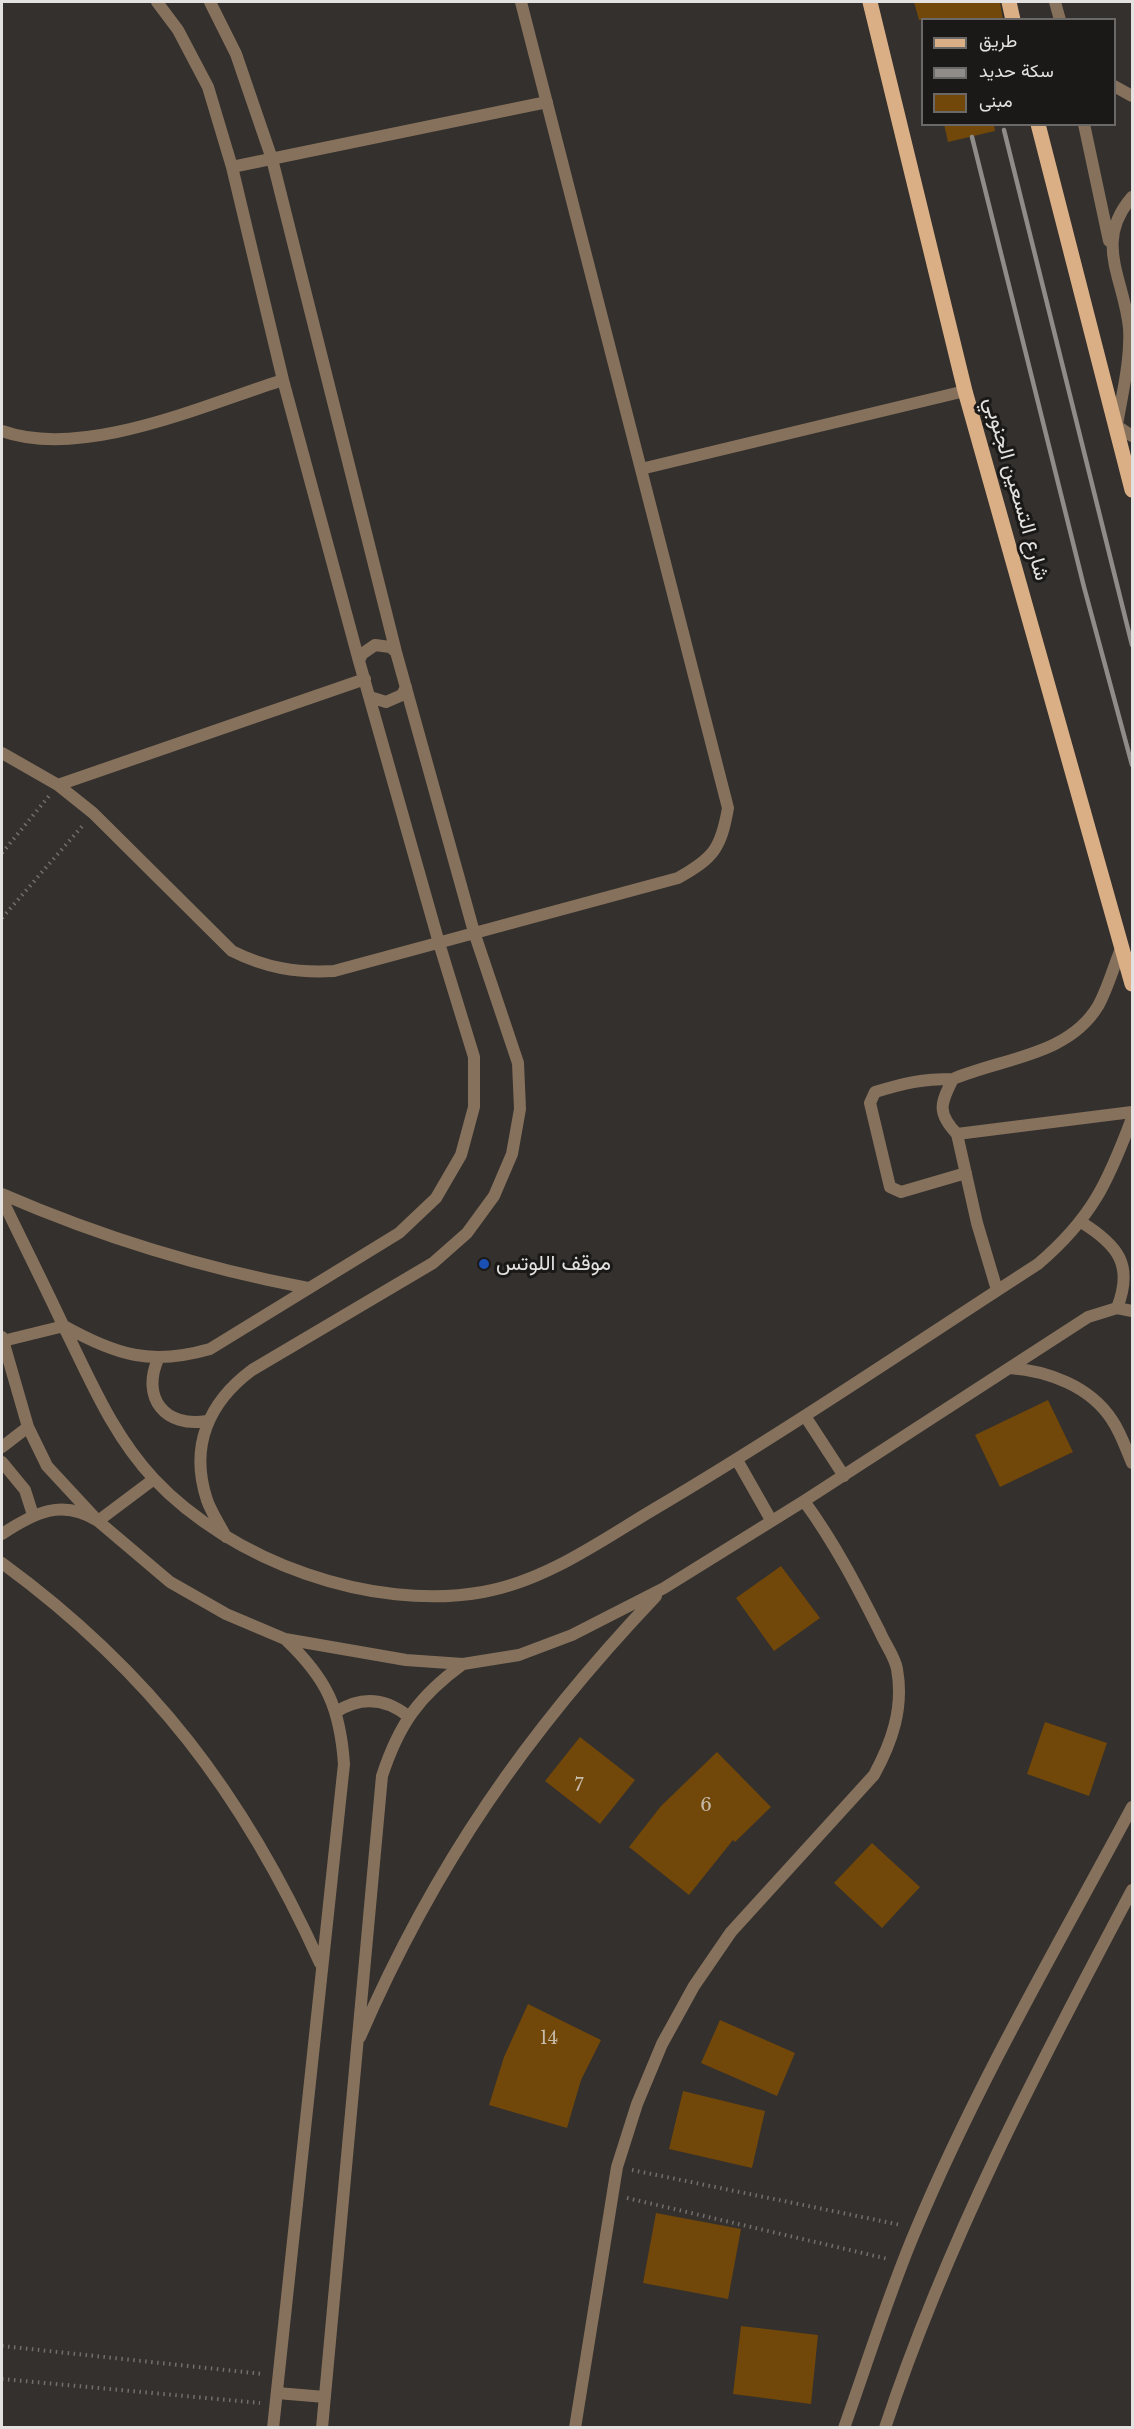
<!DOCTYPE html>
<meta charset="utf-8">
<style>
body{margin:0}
#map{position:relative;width:1134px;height:2429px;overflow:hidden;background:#33302d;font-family:"Libre Baskerville",Vazirmatn,serif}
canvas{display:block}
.frame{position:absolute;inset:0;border:3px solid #e4e2e0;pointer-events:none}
.legend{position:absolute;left:921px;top:18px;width:195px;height:108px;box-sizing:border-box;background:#1a1917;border:2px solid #6b6967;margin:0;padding:8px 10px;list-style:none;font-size:18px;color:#e4e2e0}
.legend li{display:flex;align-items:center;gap:12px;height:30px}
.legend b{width:30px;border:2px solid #6b6967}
</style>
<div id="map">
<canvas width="1134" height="2429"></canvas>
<div class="frame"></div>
<ul class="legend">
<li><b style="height:8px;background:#dbaf85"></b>طريق</li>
<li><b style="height:8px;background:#8f8c8a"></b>سكة حديد</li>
<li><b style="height:16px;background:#71470a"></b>مبنى</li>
</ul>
</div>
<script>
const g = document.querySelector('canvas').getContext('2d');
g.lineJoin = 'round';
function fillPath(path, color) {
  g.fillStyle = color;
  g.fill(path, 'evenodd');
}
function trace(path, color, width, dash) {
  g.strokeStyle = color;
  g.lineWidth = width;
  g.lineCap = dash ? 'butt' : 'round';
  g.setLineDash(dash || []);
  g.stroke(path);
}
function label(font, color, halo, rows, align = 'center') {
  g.font = font + ' "Libre Baskerville",Vazirmatn,serif';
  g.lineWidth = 6;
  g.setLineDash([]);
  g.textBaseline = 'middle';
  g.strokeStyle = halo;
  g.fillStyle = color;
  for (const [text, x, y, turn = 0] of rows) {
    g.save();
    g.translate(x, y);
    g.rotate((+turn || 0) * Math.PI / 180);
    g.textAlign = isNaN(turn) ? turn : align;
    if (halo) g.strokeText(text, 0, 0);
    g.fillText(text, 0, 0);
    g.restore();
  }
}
const building = new Path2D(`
 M914,2H1000L1003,20H919Z
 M944,124H994L995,131L948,142Z
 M1048,1400L1073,1452L1000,1487L975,1435Z
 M781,1566L820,1618L774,1651L736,1598Z
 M1045,1722L1107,1743L1089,1796L1027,1774Z
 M580,1737L635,1780L600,1824L545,1781Z
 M717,1752L771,1807L735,1842L733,1840L689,1895L629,1847L661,1806Z
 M872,1843L920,1887L882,1928L834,1883Z
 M528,2004L601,2040L581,2080L567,2128L489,2105L504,2057Z
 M720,2020L795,2053L777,2096L701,2063Z
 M683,2091L765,2111L752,2168L669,2149Z
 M656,2213L741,2229L728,2299L643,2283Z
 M741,2326L818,2335L811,2404L733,2394Z`);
const path = new Path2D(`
 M2,853L49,796
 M2,918L84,824
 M632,2170L901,2225
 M627,2198L888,2259
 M2,2346L263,2374
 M2,2379L260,2403`);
const service = new Path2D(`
 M1117,426L1132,436
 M1122,946C1114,965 1108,988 1098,1006C1068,1056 1002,1058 953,1079C940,1104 937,1113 957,1134L1132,1112
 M953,1079C921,1079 905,1083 875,1092L870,1103L890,1187L901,1192L966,1173
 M957,1134L977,1223L997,1290`);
const minor = new Path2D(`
 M210,2L236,54L272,159L396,652L474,932L518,1063L520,1109L512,1154L494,1196L467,1233L433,1263L252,1370C209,1402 189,1446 207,1500C211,1512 220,1525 226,1537
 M1055,2L1060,20
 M1114,86L1132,96
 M1084,124L1109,241
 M232,167L547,102
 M1117,425C1122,394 1131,360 1129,328C1124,278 1093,242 1132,197
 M2,431C83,460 204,405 283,380
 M641,469L965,391
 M359,661L362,654L375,645L390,647L396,652
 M370,697L386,702L402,695L406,687
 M2,753L58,785L93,813L232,951C266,968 296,973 334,971L678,878C714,858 721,848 728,808L521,2
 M58,785L365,679
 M2,1194C101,1237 202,1268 308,1288
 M2,1199C22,1241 43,1282 63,1325C90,1379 112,1434 154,1479C231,1561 372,1612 483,1592C546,1581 602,1540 656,1508C786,1431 911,1346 1038,1264C1092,1218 1108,1182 1132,1118
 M1081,1222C1118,1245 1134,1265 1117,1308
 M2,1337L28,1427L47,1466L98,1521L170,1582L226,1614L285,1639L406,1660L463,1664L519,1655L572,1635L664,1588L804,1501L1088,1317L1117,1308L1132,1311
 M3,1341L64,1326C116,1355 151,1366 210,1349L399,1233L436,1198L461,1155L474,1107V1057L439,943L359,661L283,380L232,167L208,87L178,30L157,2
 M158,1359C141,1398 165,1428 207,1421
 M1010,1368C1048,1371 1090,1386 1112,1420C1121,1433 1126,1449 1132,1463
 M805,1416L844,1476
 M2,1447L28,1427
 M737,1460L771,1520
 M2,1462L25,1490L33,1515
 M2,1534C34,1513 62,1498 98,1521L154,1479
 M2,1563C151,1672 244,1795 320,1963
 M336,1712C361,1696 385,1698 408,1716
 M360,2037C435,1864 527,1732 656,1596
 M277,2393L325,2397
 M273,2428L344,1764C340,1708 327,1679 286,1640
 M322,2428L382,1776C399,1724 419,1696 463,1664
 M575,2428L617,2167L637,2104L662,2044L694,1986L731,1932L874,1775C892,1742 904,1708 897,1669C895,1657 885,1644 880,1632C857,1586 834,1542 804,1501`);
const tertiary = new Path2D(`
 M844,2428C868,2361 889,2292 917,2227C978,2082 1058,1945 1132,1807
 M885,2428C947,2240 1040,2063 1132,1890`);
const primary = new Path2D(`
 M870,2L965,391L1132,984
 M1009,2L1013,20
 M1038,124L1132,490`);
const rail = new Path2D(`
 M1004,130L1132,645
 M972,137L1084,587L1132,765`);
const markers = [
 [484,1264,6,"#1a4fb4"]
];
const numberNames = [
 ["7",579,1786],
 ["6",706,1806],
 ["14",549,2039]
];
const streetNames = [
 ["شارع التسعين الجنوبي",1016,489,74]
];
const poiNames = [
 ["موقف اللوتس",496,1264]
];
fillPath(building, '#71470a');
trace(path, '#726f6d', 4, [1.5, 4.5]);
trace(service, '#86715c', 12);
trace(minor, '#86715c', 12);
trace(tertiary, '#86715c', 12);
trace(primary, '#dbaf85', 15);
trace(rail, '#8f8c8a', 4.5);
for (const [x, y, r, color] of markers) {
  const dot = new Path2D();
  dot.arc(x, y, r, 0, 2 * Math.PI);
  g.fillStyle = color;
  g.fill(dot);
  trace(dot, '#1a1917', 2);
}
label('18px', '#c7bbaa', null, numberNames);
label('21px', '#e4e2e0', '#1a1917', streetNames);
label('21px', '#e4e2e0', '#1a1917', poiNames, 'left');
</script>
